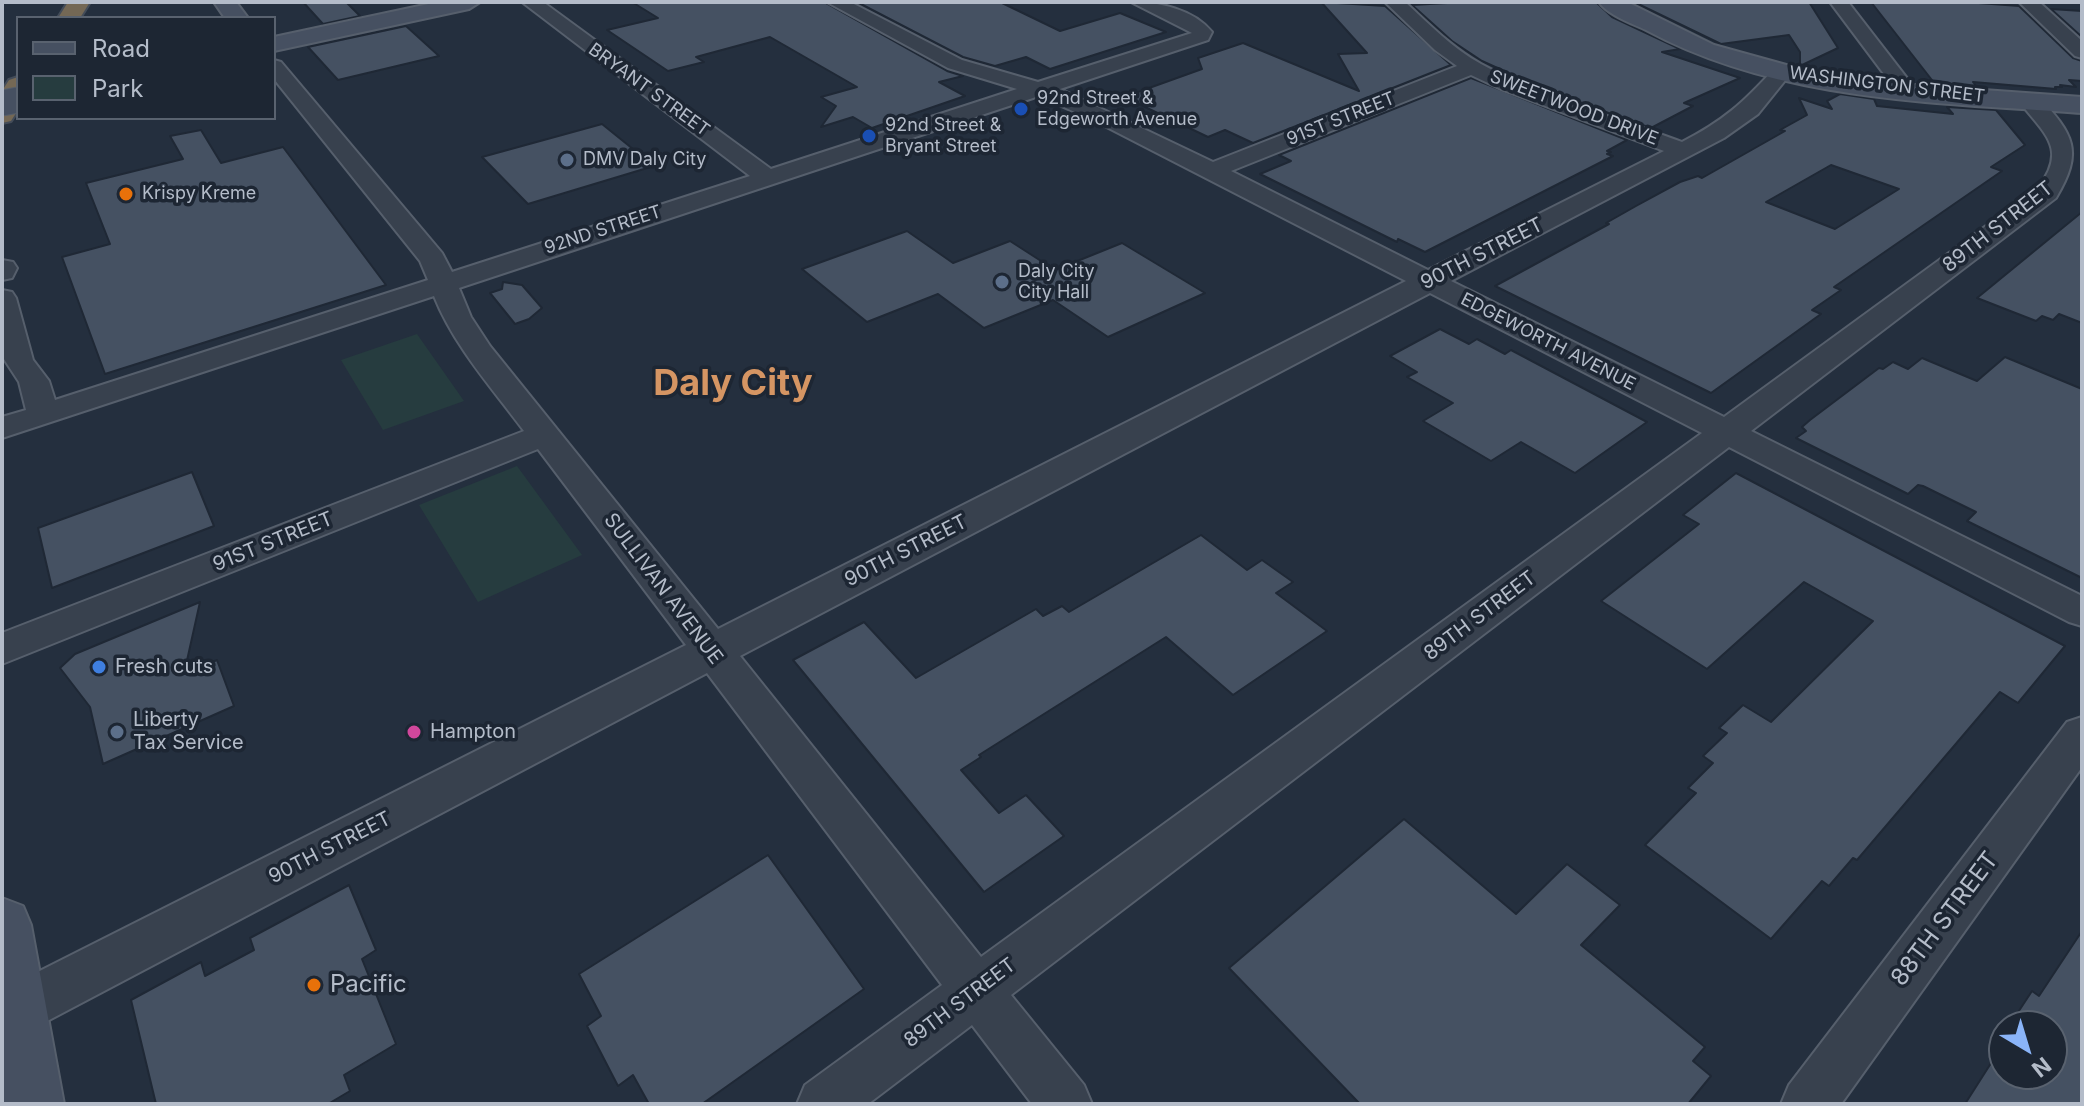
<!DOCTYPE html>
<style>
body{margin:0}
#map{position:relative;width:2084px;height:1106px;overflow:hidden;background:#242f3e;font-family:Inter,sans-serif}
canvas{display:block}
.frame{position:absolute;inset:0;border:4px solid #b4bcc9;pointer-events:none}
.legend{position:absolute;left:16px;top:16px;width:260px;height:104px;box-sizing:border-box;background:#1d2633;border:2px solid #59626f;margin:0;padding:10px 14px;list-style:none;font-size:24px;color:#b4bcc9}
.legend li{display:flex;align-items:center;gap:16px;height:40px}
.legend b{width:40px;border:2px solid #59626f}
.north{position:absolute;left:1988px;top:1010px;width:80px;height:80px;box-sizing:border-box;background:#1d2633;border:2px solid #59626f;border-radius:50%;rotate:142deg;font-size:22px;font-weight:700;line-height:32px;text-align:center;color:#b4bcc9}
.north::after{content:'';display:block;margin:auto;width:28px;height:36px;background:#8ab4f8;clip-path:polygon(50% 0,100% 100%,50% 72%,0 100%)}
</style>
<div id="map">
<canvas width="2084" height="1106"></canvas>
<div class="frame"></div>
<ul class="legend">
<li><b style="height:10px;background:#465061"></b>Road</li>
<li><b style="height:22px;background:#263c3f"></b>Park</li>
</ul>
<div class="north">N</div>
</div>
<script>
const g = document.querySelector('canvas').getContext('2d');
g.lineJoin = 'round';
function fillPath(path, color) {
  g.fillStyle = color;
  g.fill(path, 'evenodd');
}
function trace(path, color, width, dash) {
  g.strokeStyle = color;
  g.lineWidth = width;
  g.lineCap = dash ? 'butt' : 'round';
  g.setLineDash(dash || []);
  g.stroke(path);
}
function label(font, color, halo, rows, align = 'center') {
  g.font = font + ' Inter,sans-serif';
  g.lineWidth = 7;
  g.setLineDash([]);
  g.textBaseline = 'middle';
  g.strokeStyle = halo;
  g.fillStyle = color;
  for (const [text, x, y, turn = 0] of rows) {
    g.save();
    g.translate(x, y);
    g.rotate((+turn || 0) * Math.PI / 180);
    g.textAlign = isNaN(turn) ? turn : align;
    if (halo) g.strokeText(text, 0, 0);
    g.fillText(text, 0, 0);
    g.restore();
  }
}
const green = new Path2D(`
 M417,334L464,401L383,430L341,360Z
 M517,466L582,555L478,602L419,505Z`);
const building = new Path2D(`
 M303,2H346L360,16L323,24Z
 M632,2H824L947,71L963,76L939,82L965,96L872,128L853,117L821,127L836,106L821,97L857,87L770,37L696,57L704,62L668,71L607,30L658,18Z
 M857,2H1000L1060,31L1120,13L1166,32L1050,69L1026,57L995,66L963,57Z
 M1321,2L1385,6L1451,65L1253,143L1225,130L1208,137L1124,97L1202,69L1198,58L1243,43L1359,91L1338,54L1367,53Z
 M1465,2H1596L1612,17L1680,49L1662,52L1740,78L1684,103L1693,106L1651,128L1555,94L1482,61L1452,41L1412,5Z
 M1634,2H1809L1838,48L1800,66V52L1789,35L1721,44Z
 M1871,2H1965L2019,6L2073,58L2082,61V81L2069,80L2076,87L2060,85L2062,87H2055L2056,89L1973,82L1977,87L1935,84Z
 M2051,9L2082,11V37Z
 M406,26L439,56L338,80L308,47Z
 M1471,78L1627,140L1607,151L1611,152L1607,154L1613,156L1425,252L1398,239L1397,242L1260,174L1291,161L1279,155Z
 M1840,94L1874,99L1877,106L1953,114L1947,107L1996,110L2025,145L1991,167L2002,171L1834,287L1841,290L1812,310L1821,314L1711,393L1495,286L1609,224L1606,223L1636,206L1680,182L1698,176L1702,178L1785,131L1780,130L1807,115L1799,98L1832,109L1827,101ZM1831,165L1899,189L1835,229L1766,202Z
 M602,124L654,166L528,204L482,157Z
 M201,130L221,163L283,147L386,285L105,374L62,257L110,244L86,183L183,159L170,136Z
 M2082,212V323L2059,314L2053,320L2042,316L2036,321L1977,298Z
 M907,231L953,263L1010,241L1055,270L1122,243L1205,293L1108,337L1053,300L984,328L938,294L867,322L802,269Z
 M503,282L522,285L542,308L529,319L515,324L490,293L502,289Z
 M1440,329L1469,344L1477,339L1505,354L1511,350L1647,422L1575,473L1521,442L1491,461L1423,421L1453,403L1407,377L1417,372L1390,356Z
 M2005,357L2082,389V578L1967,521L1976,512L1923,486L1918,485L1908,494L1796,438L1806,431L1802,427L1810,420L1879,368L1883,369L1893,362L1908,369L1922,358L1977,381Z
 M192,472L214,526L52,588L38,528Z
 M1736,473L2065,646L2018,703L2000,692L1857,860L1853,858L1829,886L1822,881L1771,939L1645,845L1696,793L1688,788L1713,763L1703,756L1727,733L1719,728L1743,705L1771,722L1873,621L1804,582L1707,669L1601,601L1699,524L1683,515Z
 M1201,535L1247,570L1262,560L1293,582L1276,593L1327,631L1233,695L1166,637L979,755L981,757L961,770L999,813L1026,795L1064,836L984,892L793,660L864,622L916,678L1036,609L1043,616L1062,606L1069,612Z
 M200,602L184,674L217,660L234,706L103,764L90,707L60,668L75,654Z
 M1404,819L1516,914L1567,864L1620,905L1581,945L1705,1047L1693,1061L1711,1076L1688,1104H1360L1229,968Z
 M768,855L864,989L702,1104H649L633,1075L618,1086L587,1026L601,1016L579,974Z
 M349,885L376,950L362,959L396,1044L344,1075L350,1091L328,1104H156L131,1000L201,962L205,976L254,950L250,938Z
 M2082,931V1104H1965L2000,1049L1996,1046L2004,1034V1074H2052V1026H2009L2032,991L2039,996Z`);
const street = new Path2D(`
 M522,2H543L771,169L1017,89L948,68L827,2H850L962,60L1038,82L1192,33L1131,2C1159,2 1193,9 1212,32L1208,40L1060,89L1213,162L1457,66L1435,50L1385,2H1405C1429,24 1452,48 1481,64C1543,98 1615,117 1682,142C1723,121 1743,103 1774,69H1788L1791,73L1758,114L1724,138L1451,281L1724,417L2038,188C2069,148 2043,133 2019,101L2022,96H2038C2074,135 2084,151 2056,198L1751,431L2082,596V626L2069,622L1729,447L1011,995L1084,1085L1092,1104H1032L972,1025L868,1104H797L805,1085L942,985L707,673L34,1028L16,1035L2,1029V990L686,645L538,449L2,664V633L524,431C492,388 454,346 434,296L2,438V417L26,410L19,382L2,356V290L12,292L16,298L33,360L49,381L55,400L428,280L420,261L274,79V60L281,62L442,253L452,272L750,176ZM1471,75L1503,90L1664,151L1428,270L1231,171ZM1039,96L1095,121L1406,281L718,629L490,346L471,317L459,288ZM1430,293L1702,433L981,957L740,656Z
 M1830,2H1848L1913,86L1917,90L1913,94H1899Z
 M2019,2H2039L2082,41V58L2075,56Z
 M2,260L13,262L17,268L12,278L2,280Z
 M2082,717V767L1841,1104H1781L1789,1085L2067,722Z`);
const secondary = new Path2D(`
 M214,2H236L248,18H225Z
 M438,2H480L469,9L274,51V37Z
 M1599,2H1627L1714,45L1808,71L1899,84L2082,97V113C1934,102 1780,102 1646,30C1631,23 1608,15 1599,2Z
 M2,898L23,906L31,925L64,1104H2Z`);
const highway = new Path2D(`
 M68,2H90L80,18H58Z
 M18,77V110L11,121L2,123V91L9,80Z`);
const secondaryBridge = new Path2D(`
 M2,103L18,100`);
const markers = [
 [1021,109,8,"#1a4fb4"],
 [869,136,8,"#1a4fb4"],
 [567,160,8,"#5c6f8a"],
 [126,194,8,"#e8710a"],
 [1002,282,8,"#5c6f8a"],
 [99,667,8,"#3f7fe0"],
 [117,732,8,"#5c6f8a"],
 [414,732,8,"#d1479c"],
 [314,985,8,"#e8710a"]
];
const farStreetnames = [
 ["WASHINGTON STREET",1887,85,7],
 ["BRYANT STREET",649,90,36],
 ["SWEETWOOD DRIVE",1574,108,21],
 ["91ST STREET",1341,119,-22],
 ["92ND STREET",603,230,-18],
 ["EDGEWORTH AVENUE",1548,342,27]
];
const farPoinames = [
 ["92nd Street &",1037,99],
 ["Edgeworth Avenue",1037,120],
 ["92nd Street &",885,126],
 ["Bryant Street",885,147],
 ["DMV Daly City",583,160],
 ["Krispy Kreme",142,194],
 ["Daly City",1018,272],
 ["City Hall",1018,293]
];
const streetNames = [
 ["89TH STREET",1998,227,-38],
 ["90TH STREET",1482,254,-27],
 ["91ST STREET",273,542,-22],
 ["90TH STREET",906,551,-27],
 ["SULLIVAN AVENUE",663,589,53],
 ["89TH STREET",1480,616,-37],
 ["90TH STREET",330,848,-27],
 ["89TH STREET",960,1003,-37]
];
const poiNames = [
 ["Fresh cuts",115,667],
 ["Liberty",133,720],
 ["Tax Service",133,743],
 ["Hampton",430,732]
];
const nearStreetnames = [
 ["88TH STREET",1945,919,-53]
];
const nearPoinames = [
 ["Pacific",330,985]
];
const townNames = [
 ["Daly City",733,384]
];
fillPath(green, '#263c3f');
fillPath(building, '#455162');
trace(building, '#1f2835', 2);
trace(street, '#565f6c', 4);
trace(secondary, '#565f6c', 4);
trace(highway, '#434c59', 4);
fillPath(street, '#38414e');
fillPath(secondary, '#465061');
fillPath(highway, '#746855');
trace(secondaryBridge, '#565f6c', 27, []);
trace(secondaryBridge, '#465061', 25);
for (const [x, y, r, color] of markers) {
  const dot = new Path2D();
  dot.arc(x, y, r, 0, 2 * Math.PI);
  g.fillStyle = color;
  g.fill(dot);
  trace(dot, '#1d2633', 3);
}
label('18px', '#b4bcc9', '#1d2633', farStreetnames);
label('18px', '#b4bcc9', '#1d2633', farPoinames, 'left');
label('20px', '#b4bcc9', '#1d2633', streetNames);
label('20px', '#b4bcc9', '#1d2633', poiNames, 'left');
label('24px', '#b4bcc9', '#1d2633', nearStreetnames);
label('24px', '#b4bcc9', '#1d2633', nearPoinames, 'left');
label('bold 36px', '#d59563', '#1d2633', townNames);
</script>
